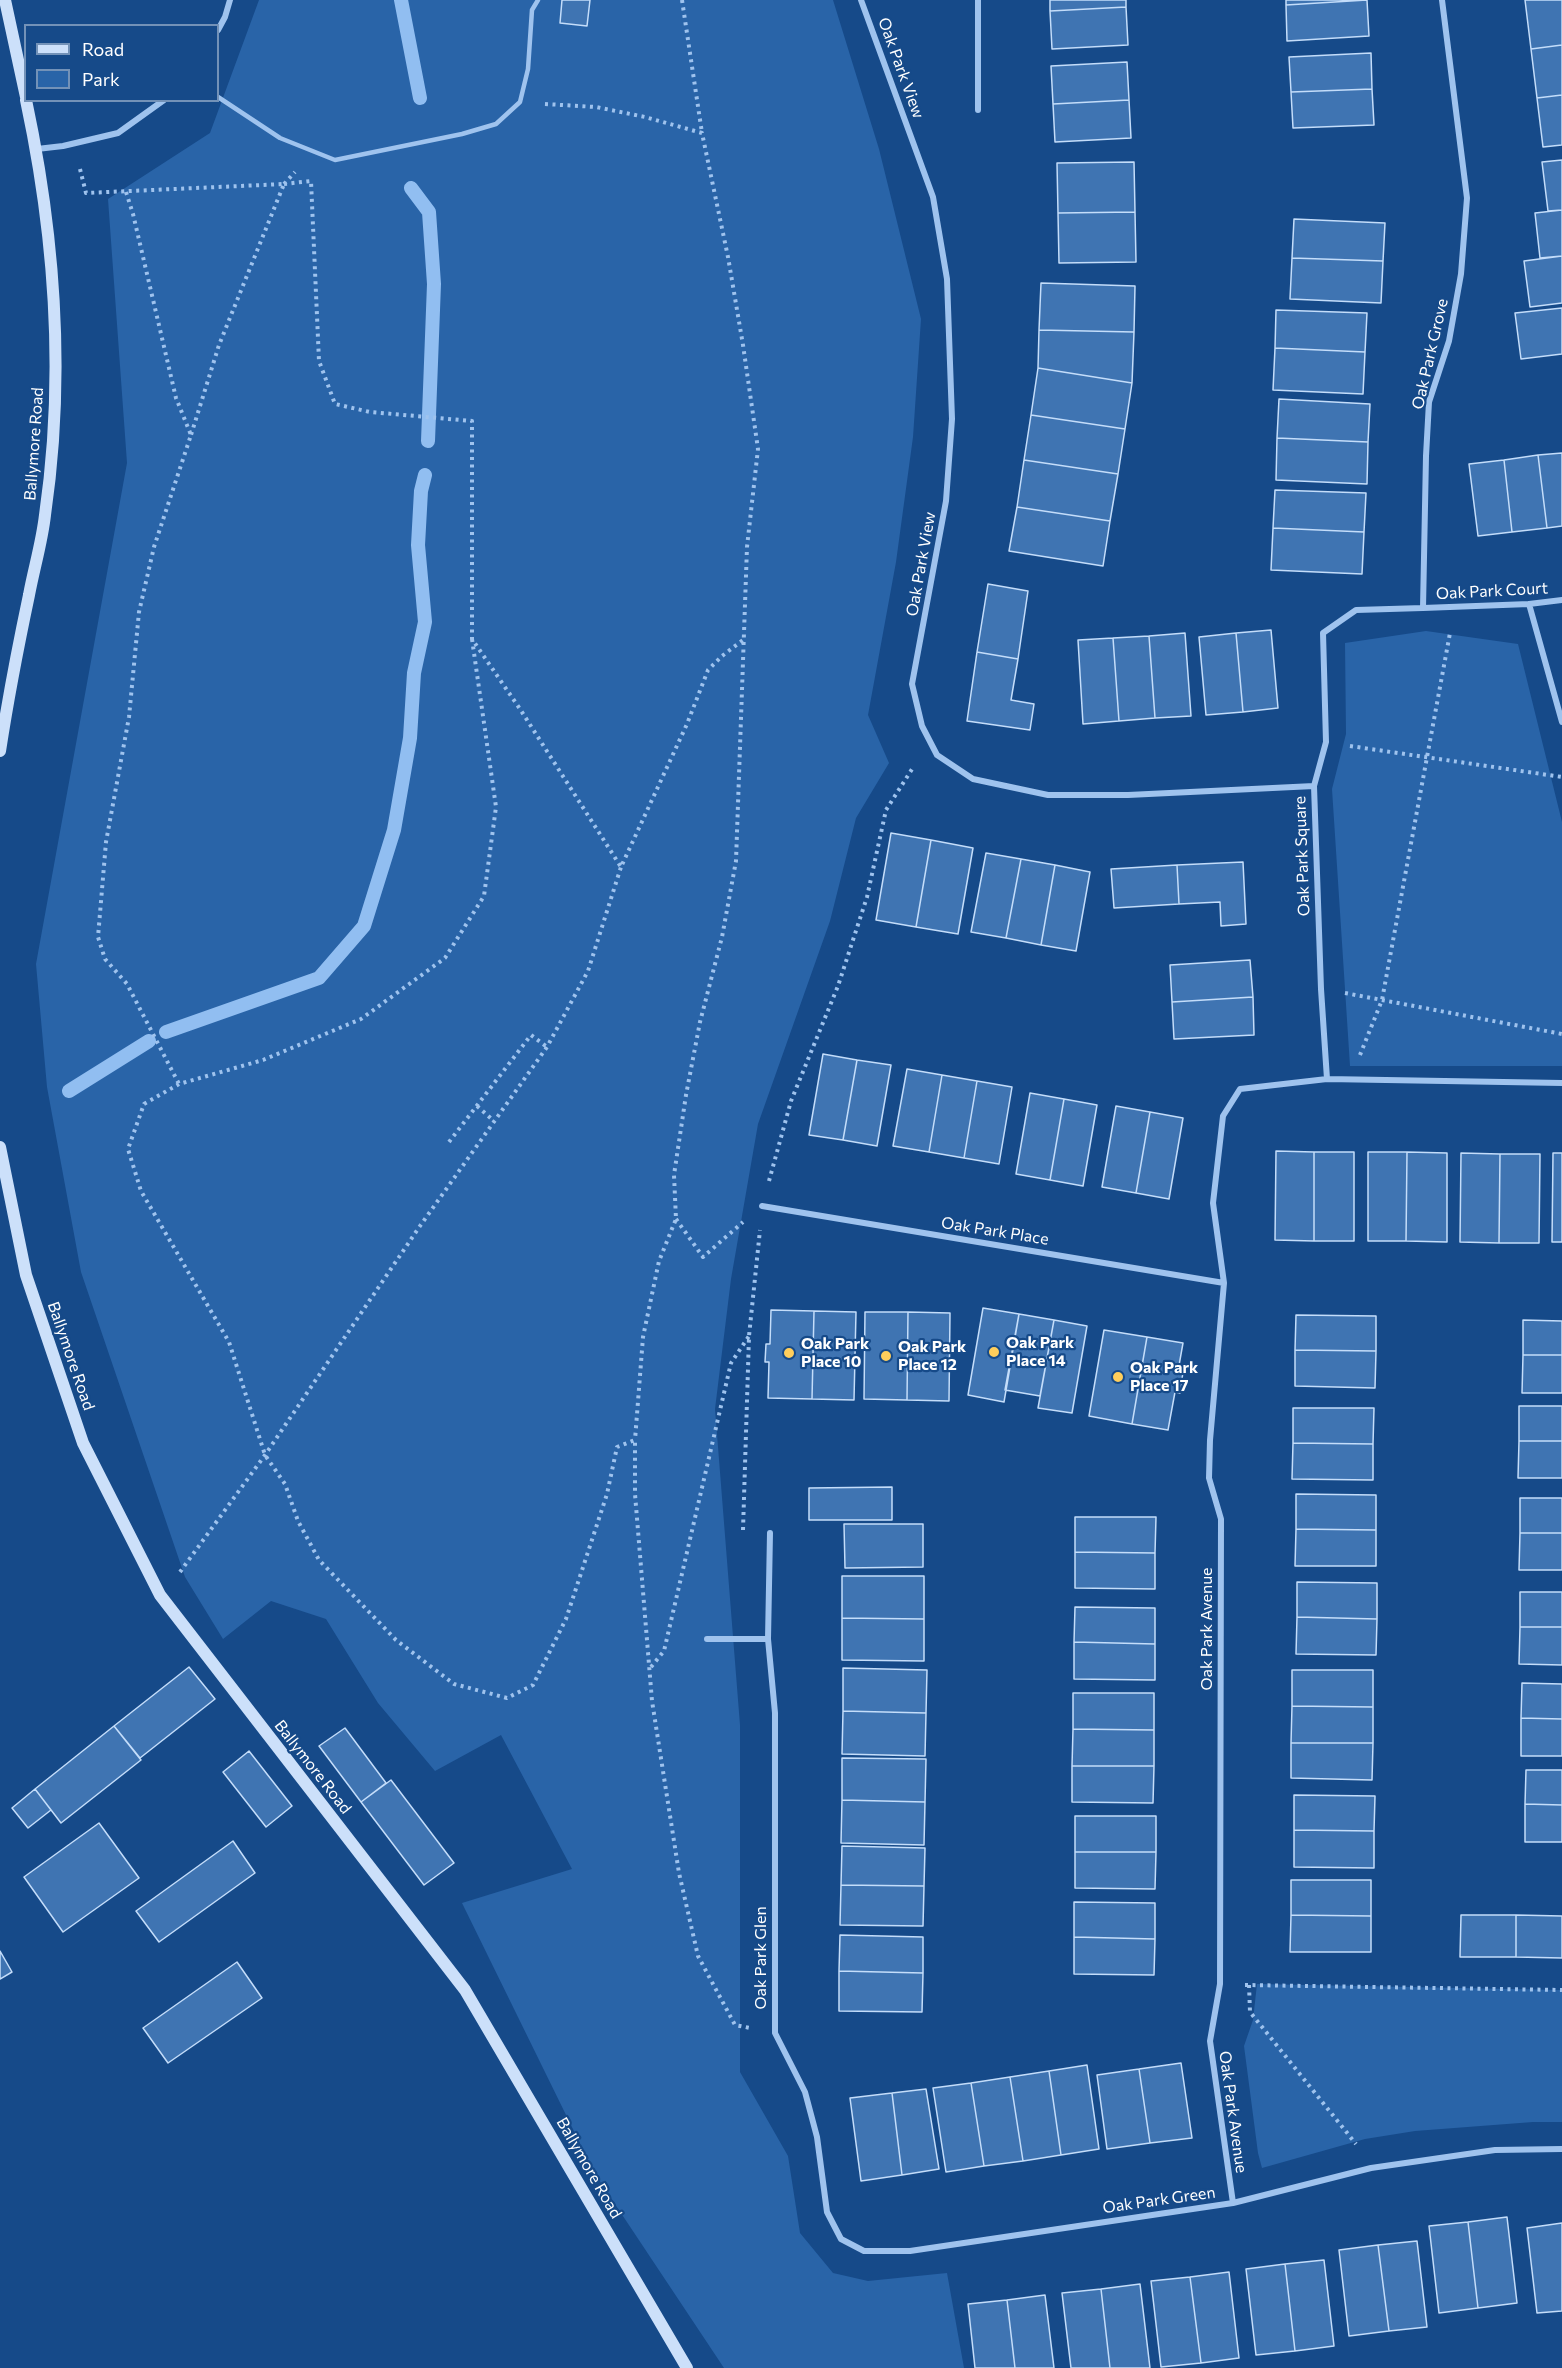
<!DOCTYPE html>
<style>
body{margin:0}
#map{position:relative;width:1562px;height:2368px;overflow:hidden;background:#164a89;font-family:Commissioner,sans-serif}
canvas{display:block}
.legend{position:absolute;left:24px;top:24px;width:195px;height:78px;box-sizing:border-box;background:#164a89;border:2px solid #7392b8;margin:0;padding:8px 10px;list-style:none;font-size:18px;color:#fff}
.legend li{display:flex;align-items:center;gap:12px;height:30px}
.legend b{width:30px;border:2px solid #7392b8}
</style>
<div id="map">
<canvas width="1562" height="2368"></canvas>
<ul class="legend">
<li><b style="height:8px;background:#cce0fa"></b>Road</li>
<li><b style="height:16px;background:#2964a8"></b>Park</li>
</ul>
</div>
<script>
const g = document.querySelector('canvas').getContext('2d');
g.lineJoin = 'round';
function fillPath(path, color) {
  g.fillStyle = color;
  g.fill(path, 'evenodd');
}
function trace(path, color, width, dash) {
  g.strokeStyle = color;
  g.lineWidth = width;
  g.lineCap = dash ? 'butt' : 'round';
  g.setLineDash(dash || []);
  g.stroke(path);
}
function label(font, color, halo, rows, align = 'center') {
  g.font = font + ' Commissioner,sans-serif';
  g.lineWidth = 4.5;
  g.setLineDash([]);
  g.textBaseline = 'middle';
  g.strokeStyle = halo;
  g.fillStyle = color;
  for (const [text, x, y, turn = 0] of rows) {
    g.save();
    g.translate(x, y);
    g.rotate((+turn || 0) * Math.PI / 180);
    g.textAlign = isNaN(turn) ? turn : align;
    if (halo) g.strokeText(text, 0, 0);
    g.fillText(text, 0, 0);
    g.restore();
  }
}
const green = new Path2D(`
 M259,0H833L879,149L921,319L913,437L896,562L868,715L889,763L856,818L830,921L758,1124L731,1279L715,1409L740,1725V2072L788,2156L800,2233L833,2273L868,2281L947,2273L964,2368H724L595,2174L462,1903L572,1869L501,1735L435,1771L378,1703L326,1619L271,1601L223,1639L185,1577L81,1272L47,1087L36,964L127,463L108,199L210,133Z
 M1426,631L1518,644L1562,822V1066H1350L1332,789L1346,734L1345,643Z
 M1257,1984L1562,1990V2122H1533L1415,2131L1365,2139L1262,2168L1258,2153L1244,2046L1253,2020Z`);
const stream = new Path2D(`
 M401,0L420,98
 M411,188L429,212L434,284L428,441
 M166,1032L319,978L364,926L394,830L410,738L414,673L425,622L418,545L421,491L425,475
 M69,1091L149,1041`);
const building = new Path2D(`
 M562,0H590L587,26L560,23Z
 M1050,0H1126V7L1050,11Z
 M1286,0H1367L1286,5Z
 M1367,0L1369,36L1287,41L1286,5Z
 M1525,0H1562V45L1531,49Z
 M1126,7L1128,45L1052,49L1050,11Z
 M1562,45V95L1537,98L1531,49Z
 M1371,53L1372,89L1291,92L1289,57Z
 M1127,62L1129,100L1053,104L1051,66Z
 M1372,89L1374,125L1293,128L1291,92Z
 M1562,95V145L1543,147L1537,98Z
 M1129,100L1131,138L1055,142L1053,104Z
 M1562,160V210L1548,211L1542,162Z
 M1134,162L1135,212L1058,213L1057,163Z
 M1562,210V256L1540,258L1535,213Z
 M1135,212L1136,262L1059,263L1058,213Z
 M1294,219L1385,223L1383,261L1292,258Z
 M1562,256V303L1530,307L1524,261Z
 M1292,258L1383,261L1381,303L1290,299Z
 M1041,283L1135,286L1134,332L1039,330Z
 M1562,308V354L1521,359L1515,313Z
 M1276,310L1367,313L1365,352L1275,348Z
 M1039,330L1134,332L1132,383L1038,368Z
 M1275,348L1365,352L1363,394L1273,390Z
 M1038,368L1132,383L1125,429L1031,415Z
 M1279,399L1370,404L1368,442L1277,438Z
 M1031,415L1125,429L1118,474L1024,460Z
 M1277,438L1368,442L1367,484L1276,480Z
 M1562,453V526L1547,528L1538,455Z
 M1538,455L1547,528L1512,532L1504,460Z
 M1024,460L1118,474L1110,521L1017,507Z
 M1504,460L1512,532L1478,536L1469,464Z
 M1275,490L1366,493L1364,532L1273,528Z
 M1017,507L1110,521L1103,566L1009,551Z
 M1273,528L1364,532L1362,574L1271,570Z
 M988,584L1028,591L1018,659L977,652Z
 M1271,630L1278,708L1243,712L1236,633Z
 M1185,633L1191,716L1155,718L1149,636Z
 M1236,633L1243,712L1206,715L1199,637Z
 M1149,636L1155,718L1119,721L1113,638Z
 M1113,638L1119,721L1083,724L1078,640Z
 M977,652L1018,659L1011,700L1034,704L1030,730L967,721Z
 M891,833L931,840L916,927L876,920Z
 M931,840L973,848L958,934L916,927Z
 M986,853L1021,859L1006,938L971,932Z
 M1021,859L1055,865L1041,945L1006,938Z
 M1243,862L1246,924L1221,926L1220,902L1179,904L1177,865Z
 M1055,865L1090,872L1076,951L1041,945Z
 M1177,865L1179,904L1114,908L1111,869Z
 M1250,960L1253,997L1172,1002L1170,965Z
 M1253,997L1254,1035L1174,1039L1172,1002Z
 M823,1054L857,1060L843,1140L809,1135Z
 M857,1060L891,1065L877,1146L843,1140Z
 M907,1069L942,1075L929,1152L893,1146Z
 M942,1075L977,1081L964,1158L929,1152Z
 M977,1081L1012,1087L999,1164L964,1158Z
 M1030,1093L1064,1099L1050,1180L1016,1174Z
 M1064,1099L1097,1105L1083,1186L1050,1180Z
 M1116,1106L1150,1112L1136,1193L1102,1187Z
 M1150,1112L1183,1118L1169,1199L1136,1193Z
 M1276,1151L1314,1152V1241L1275,1240Z
 M1314,1152H1354V1241H1314Z
 M1368,1152H1407L1406,1241H1368Z
 M1407,1152L1447,1153V1242L1406,1241Z
 M1461,1153L1500,1154L1499,1243L1460,1242Z
 M1553,1153H1562V1242H1552Z
 M1500,1154H1540L1539,1243H1499Z
 M983,1308L1019,1314L1004,1402L968,1395Z
 M771,1310L814,1311L812,1399L768,1398L769,1362H765L766,1344H770Z
 M814,1311L856,1312L854,1400L812,1399Z
 M865,1312H908L907,1400L864,1399Z
 M908,1312L950,1313L949,1401L907,1400Z
 M1019,1314L1054,1320L1040,1396L1005,1390Z
 M1296,1315L1376,1316V1351L1295,1350Z
 M1054,1320L1087,1326L1072,1413L1038,1408Z
 M1523,1320L1562,1321V1355H1523Z
 M1104,1330L1147,1337L1132,1424L1089,1416Z
 M1147,1337L1183,1343L1178,1371L1183,1372L1180,1393L1175,1392L1168,1430L1132,1424Z
 M1295,1350L1376,1351L1375,1388L1295,1386Z
 M1523,1355H1562V1393H1522Z
 M1519,1406H1562V1441H1519Z
 M1293,1408H1374L1373,1444L1293,1443Z
 M1519,1441H1562V1478H1518Z
 M1293,1443L1373,1444V1480L1292,1479Z
 M892,1487V1520H809V1488Z
 M1296,1494L1376,1495V1530L1296,1529Z
 M1520,1498H1562V1533H1520Z
 M1075,1517H1156L1155,1553L1075,1552Z
 M844,1524H923V1567L845,1568Z
 M1296,1529L1376,1530V1566H1295Z
 M1520,1533H1562V1570H1519Z
 M1075,1552L1155,1553V1589L1075,1588Z
 M842,1576H924V1619L842,1618Z
 M1297,1582L1377,1583V1619L1297,1617Z
 M1520,1592H1562V1627H1520Z
 M1075,1607L1155,1608V1644L1074,1642Z
 M1297,1617L1377,1619L1376,1655L1296,1654Z
 M842,1618L924,1619V1661L842,1660Z
 M1520,1627H1562V1665L1519,1664Z
 M1074,1642L1155,1644V1680L1074,1679Z
 M189,1667L215,1699L140,1758L114,1726Z
 M843,1668L927,1670L926,1713L843,1711Z
 M1292,1670H1373V1707L1292,1706Z
 M1522,1683L1562,1684V1719L1521,1718Z
 M1073,1693H1154V1730L1073,1729Z
 M1292,1706L1373,1707V1743H1291Z
 M843,1711L926,1713L925,1756L842,1754Z
 M1521,1718L1562,1719V1756H1521Z
 M114,1726L141,1760L61,1823L35,1789Z
 M345,1728L386,1783L361,1802L319,1746Z
 M1073,1729L1154,1730V1766H1072Z
 M1291,1743H1373L1372,1780L1291,1778Z
 M249,1751L292,1806L266,1827L223,1772Z
 M842,1758L926,1759L925,1802L842,1800Z
 M1072,1766H1154L1153,1803L1072,1802Z
 M1526,1770H1562V1805L1525,1804Z
 M391,1780L454,1863L424,1885L361,1802Z
 M35,1789L51,1810L28,1828L12,1808Z
 M1294,1795L1375,1796L1374,1831L1294,1830Z
 M842,1800L925,1802L924,1845L841,1843Z
 M1525,1804L1562,1805V1842H1525Z
 M1075,1816H1156V1852H1075Z
 M99,1823L139,1878L63,1932L24,1877Z
 M1294,1830L1374,1831V1868L1294,1867Z
 M233,1841L255,1873L159,1942L136,1911Z
 M842,1846L925,1848L924,1886L841,1885Z
 M1075,1852H1156L1155,1889L1075,1888Z
 M1291,1880H1371V1916L1291,1915Z
 M841,1885L924,1886L923,1926L840,1925Z
 M1074,1902L1155,1903V1939L1074,1937Z
 M1291,1915L1371,1916V1952H1290Z
 M1461,1915H1516V1957H1460Z
 M1516,1915L1562,1916V1958L1516,1957Z
 M840,1935L923,1937V1973L839,1971Z
 M1074,1937L1155,1939L1154,1975L1074,1974Z
 M0,1951L12,1972L0,1979Z
 M237,1962L262,1998L168,2063L143,2028Z
 M839,1971L923,1973L922,2012L839,2011Z
 M1181,2063L1192,2138L1150,2143L1139,2069Z
 M1087,2065L1099,2149L1061,2155L1049,2071Z
 M1139,2069L1150,2143L1107,2149L1097,2075Z
 M1049,2071L1061,2155L1023,2161L1010,2077Z
 M1010,2077L1023,2161L984,2166L971,2083Z
 M971,2083L984,2166L946,2172L933,2088Z
 M926,2089L939,2169L902,2175L892,2093Z
 M892,2093L902,2175L861,2181L850,2098Z
 M1507,2217L1517,2303L1478,2308L1468,2222Z
 M1468,2222L1478,2308L1439,2313L1429,2226Z
 M1562,2223V2311L1537,2313L1527,2228Z
 M1417,2241L1427,2327L1389,2331L1378,2245Z
 M1378,2245L1389,2331L1349,2336L1339,2250Z
 M1324,2260L1334,2346L1295,2351L1285,2264Z
 M1285,2264L1295,2351L1256,2355L1246,2269Z
 M1229,2272L1239,2358L1201,2363L1190,2277Z
 M1190,2277L1201,2363L1161,2367L1151,2281Z
 M1140,2284L1150,2368H1110L1101,2289Z
 M1101,2289L1110,2368H1071L1062,2293Z
 M1045,2295L1054,2368H1015L1007,2300Z
 M1007,2300L1015,2368H975L968,2304Z`);
const path = new Path2D(`
 M682,0L702,133
 M545,104L596,107L645,117L702,133L728,257L743,345L758,449L747,547L736,861L722,937L700,1022L686,1095L674,1175L676,1219L659,1261L643,1337L635,1440
 M80,169L86,193L284,184L219,345L191,435
 M284,184L311,181L319,361L335,404L370,412L472,421V639L520,709L621,867L687,724L708,670L722,656L743,640
 M284,184L295,172
 M126,192L133,214L176,398L191,435L154,547L139,612L129,717L106,842L98,937L105,959L127,984L179,1084
 M472,639L496,807L484,896L445,958L361,1019L263,1060L179,1084L144,1104L128,1149L141,1191L229,1342L265,1455L285,1484L298,1521L319,1560L396,1640L454,1684L507,1698L533,1685L566,1619L607,1494L617,1447L635,1440V1494L652,1701L679,1873L698,1956L735,2025L750,2028
 M1350,746L1562,777
 M1345,993L1562,1034
 M1360,1055L1382,1000L1450,633
 M477,1106L494,1121
 M449,1142L531,1035L547,1047
 M769,1181L791,1101L838,986L867,897L886,810L914,766
 M676,1219L703,1257L743,1222
 M743,1530L749,1336L760,1230
 M180,1572L265,1455L420,1226L547,1047L588,971L621,867
 M651,1667L664,1651L731,1363L749,1336
 M1245,1985L1562,1990
 M1249,1985L1250,2012L1356,2144`);
const service = new Path2D(`
 M218,97L280,138L335,160L462,134L496,124L520,102L528,69L532,10L538,0`);
const minor = new Path2D(`
 M861,0L933,197L947,279L952,419L946,501L912,684L922,726L937,755L973,779L1048,795H1128L1314,786
 M978,0V110
 M218,30L225,17L230,0
 M37,149L63,146L118,133L164,100
 M1529,604L1562,722
 M1423,608L1529,604L1562,600
 M1327,1079L1562,1083
 M762,1206L1224,1283
 M770,1533L768,1639L775,1713V2033L805,2092L817,2137L827,2212L841,2239L864,2251H910L1233,2203L1371,2168L1495,2150L1562,2149
 M707,1639H768
 M1233,2203L1210,2041L1220,1984L1221,1519L1209,1478L1210,1440L1224,1283L1213,1203L1223,1116L1240,1089L1327,1079L1321,989L1314,786L1326,742L1323,633L1356,610L1423,608L1426,456L1429,402L1449,341L1461,274L1467,198L1442,0`);
const secondary = new Path2D(`
 M5,0L26,97
 M0,751C8,699 18,647 29,595C34,568 42,542 45,515C65,378 55,236 26,100
 M0,1147L26,1275L83,1443L160,1595L465,1990L687,2368`);
const markers = [
 [994,1352,6,"#ffce5c"],
 [789,1353,6,"#ffce5c"],
 [886,1356,6,"#ffce5c"],
 [1118,1377,6,"#ffce5c"]
];
const streetNames = [
 ["Oak Park View",901,68,70],
 ["Oak Park Grove",1430,354,-77],
 ["Ballymore Road",34,444,-86],
 ["Oak Park View",921,564,-80],
 ["Oak Park Court",1492,591,-3],
 ["Oak Park Square",1302,856,-92],
 ["Oak Park Place",995,1231,9],
 ["Ballymore Road",71,1356,71],
 ["Oak Park Avenue",1207,1629,-90],
 ["Ballymore Road",313,1767,52],
 ["Oak Park Glen",761,1958,-90],
 ["Oak Park Avenue",1233,2112,82],
 ["Ballymore Road",589,2168,60],
 ["Oak Park Green",1159,2200,-8]
];
const poiNames = [
 ["Oak Park",1006,1343],
 ["Place 14",1006,1361],
 ["Oak Park",801,1344],
 ["Place 10",801,1362],
 ["Oak Park",898,1347],
 ["Place 12",898,1365],
 ["Oak Park",1130,1368],
 ["Place 17",1130,1386]
];
fillPath(green, '#2964a8');
trace(stream, '#91bef1', 14);
fillPath(building, '#3f74b2');
trace(building, '#c4ddfa', 1.5);
trace(path, '#9fc3ee', 4, [3, 4.5]);
trace(service, '#9fc3ee', 4.5);
trace(minor, '#9fc3ee', 6);
trace(secondary, '#cce0fa', 12);
for (const [x, y, r, color] of markers) {
  const dot = new Path2D();
  dot.arc(x, y, r, 0, 2 * Math.PI);
  g.fillStyle = color;
  g.fill(dot);
  trace(dot, '#164a89', 2);
}
label('16px', '#fff', '#164a89', streetNames);
label('bold 16px', '#fff', '#164a89', poiNames, 'left');
</script>
